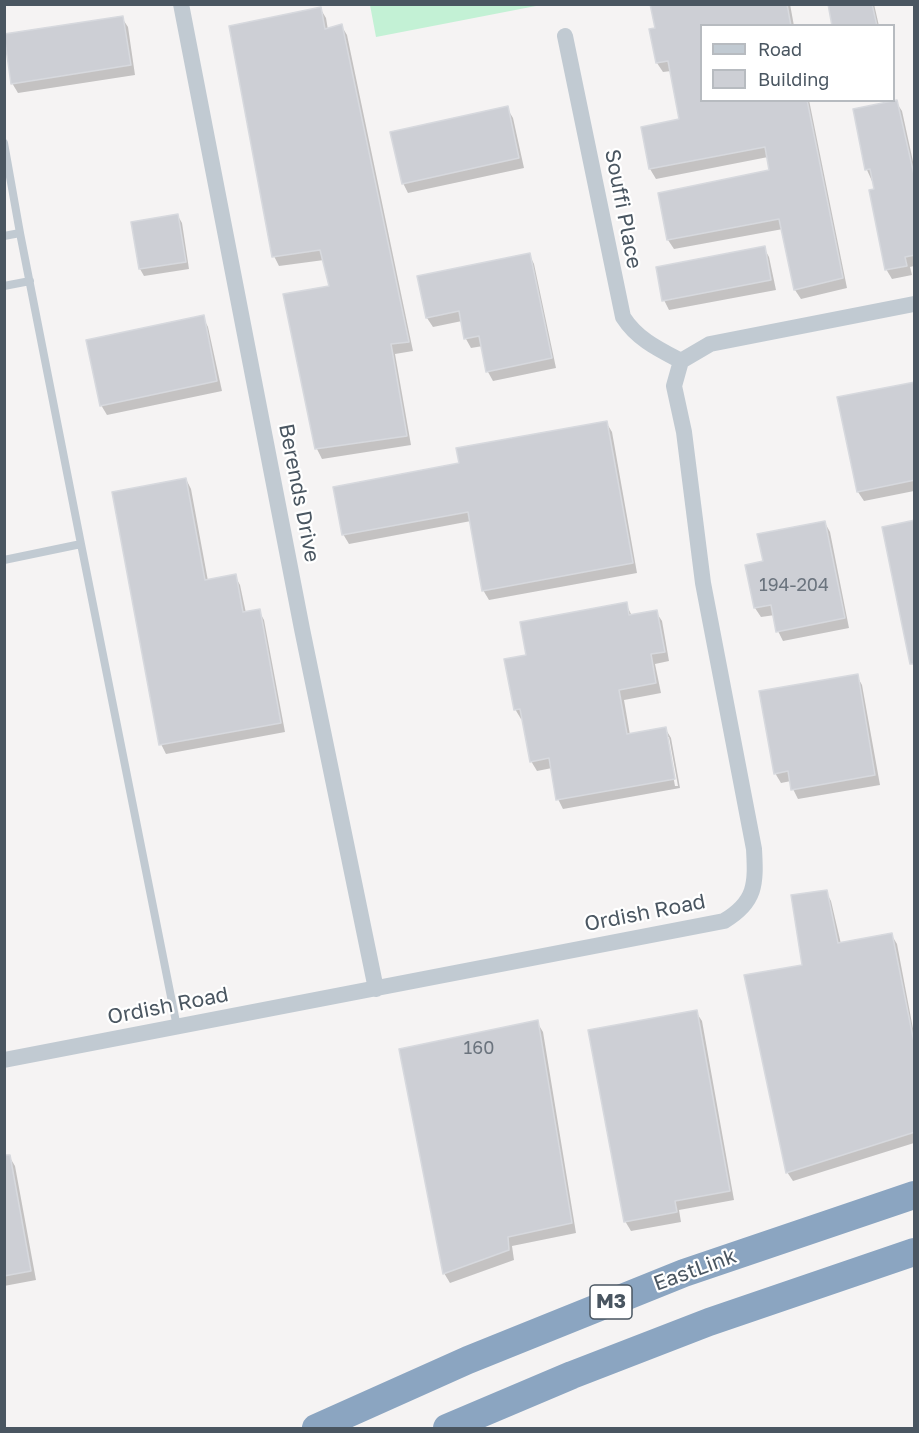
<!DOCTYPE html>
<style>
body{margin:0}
#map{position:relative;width:919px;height:1433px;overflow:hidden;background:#f5f3f3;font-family:"Golos Text",sans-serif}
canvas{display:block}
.frame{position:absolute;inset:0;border:6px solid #4a5661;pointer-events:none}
.legend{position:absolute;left:700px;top:24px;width:195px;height:78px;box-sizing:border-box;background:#fff;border:2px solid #b7bbc0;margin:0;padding:8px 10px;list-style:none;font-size:18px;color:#4a5661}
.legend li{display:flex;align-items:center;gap:12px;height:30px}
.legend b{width:30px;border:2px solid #b7bbc0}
</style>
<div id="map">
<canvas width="919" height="1433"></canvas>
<div class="frame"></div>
<ul class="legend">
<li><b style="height:8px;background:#c1cad2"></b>Road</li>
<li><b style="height:16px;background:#cdcfd5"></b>Building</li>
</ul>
</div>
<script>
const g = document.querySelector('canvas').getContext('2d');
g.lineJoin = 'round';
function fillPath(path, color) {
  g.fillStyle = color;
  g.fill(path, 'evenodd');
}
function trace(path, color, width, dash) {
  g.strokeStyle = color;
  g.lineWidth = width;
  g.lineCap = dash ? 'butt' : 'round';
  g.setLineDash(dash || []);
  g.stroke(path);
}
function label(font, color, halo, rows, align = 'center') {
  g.font = font + ' "Golos Text",sans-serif';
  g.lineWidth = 4.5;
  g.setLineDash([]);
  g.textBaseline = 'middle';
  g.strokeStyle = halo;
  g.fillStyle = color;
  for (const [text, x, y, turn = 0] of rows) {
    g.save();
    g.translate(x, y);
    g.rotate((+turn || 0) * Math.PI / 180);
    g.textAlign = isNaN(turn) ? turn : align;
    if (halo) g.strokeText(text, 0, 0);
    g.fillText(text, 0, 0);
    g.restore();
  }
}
const green = new Path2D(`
 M370,5V4L541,5L376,37Z`);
const shadow = new Path2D(`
 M651,4H790L794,26H702V100H809L847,288L801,299L795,290L783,229L674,249L668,240L771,171L768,157L656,179L650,169L642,128L681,120L671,71L663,72L657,63V29Z
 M829,4H874L879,26H834Z
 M320,8L326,18L328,30L341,25L347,35L413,351L395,354L411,445L322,459L317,449L285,295L331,287L324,260L279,266L274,256Z
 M122,18L128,27L135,75L18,93L12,83Z
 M896,102L902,111L914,166V266L910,267L912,275L892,279L886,269L876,190L867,170L855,110Z
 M507,108L513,118L524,168L408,193L403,183Z
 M178,216L182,223L189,269L144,276L140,269Z
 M764,248L769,257L776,290L669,310L664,300Z
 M529,254L534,264L556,368L493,381L488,372L483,346L471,348L466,339L462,321L433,327L427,318Z
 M203,317L208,327L222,391L107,415L101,405Z
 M914,383V491L864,501L858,492Z
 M606,422L612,432L637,573L489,600L483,590L471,521L349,544L343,534L461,465Z
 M186,479L191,489L208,581L235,576L240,585L246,613L259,611L264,620L285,732L166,754L161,744Z
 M825,523L830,532L849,628L783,641L778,631L775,615L761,617L755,608L747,566L764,562Z
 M626,604L632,616L656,612L662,621L669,661L655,664L661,693L624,700L630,735L665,728L671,738L680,788L563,809L558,799L552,768L537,771L531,761L524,719H521L515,709L528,656ZM666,737H669L678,786H675Z
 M857,676L862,685L880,785L798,799L793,789L791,781L781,783L775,773Z
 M826,892L831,901L841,944L891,934L897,944L914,1034V1143L793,1181L787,1172L804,966Z
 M696,1012L702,1021L734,1200L679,1210L681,1222L631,1231L625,1221Z
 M537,1022L543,1032L576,1233L512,1246L514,1260L450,1283L444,1273Z
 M9,1156L15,1166L36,1280L4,1286V1157Z`);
const building = new Path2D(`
 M650,4H787L791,26H702V100H807L843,278L794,290L779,219L667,240L658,193L769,170L765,147L649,169L641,127L679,119L668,61L656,63L649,29L655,28Z
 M828,4H872L877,26H832Z
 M321,7L325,29L342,24L409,342L391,344L407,436L315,449L283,294L329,286L320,250L272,257L229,26Z
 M123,16L131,65L11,84L4,34Z
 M897,100L915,179V255L905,257L907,266L885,270L869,190L874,189L870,169L865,170L853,109Z
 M508,106L519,158L402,184L390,132Z
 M178,214L186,262L139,269L131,222Z
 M765,246L771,280L662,301L656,267Z
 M530,253L552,358L486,372L479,336L464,339L459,311L426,318L417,276Z
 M204,315L217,381L100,406L86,340Z
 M915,382V480L857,492L837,397Z
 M607,421L633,563L482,591L468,512L342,535L333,487L459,463L456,448Z
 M186,478L205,580L236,574L243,612L260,609L281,723L159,745L112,492Z
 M915,520V664H910L882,527Z
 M825,521L845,618L776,632L771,605L754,608L745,565L763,561L757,534Z
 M627,602L629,615L657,610L665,652L651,654L656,683L619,690L627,734L666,727L675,779L556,800L549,758L530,762L520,709L514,710L504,659L526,655L520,622Z
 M858,674L875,775L791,790L788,771L774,774L759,691Z
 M827,890L838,943L892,933L915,1047V1132L786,1173L744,975L802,965L791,895Z
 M697,1010L730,1191L675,1201L677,1212L624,1222L588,1030Z
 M538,1020L572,1223L508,1237L509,1250L443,1274L399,1049Z
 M4,1155H10L31,1271L4,1276Z`);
const service = new Path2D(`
 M4,143L20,233
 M4,236L20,233L81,544
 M4,286L30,281
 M4,560L81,544L177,1027`);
const minor = new Path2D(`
 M181,4L302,629L376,989
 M565,36L623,317C637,339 658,349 681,361
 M681,361L710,344L914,304
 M4,1060L724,921C756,902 756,884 754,849L703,583L684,432L674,386L681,361`);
const motorway = new Path2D(`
 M316,1428L468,1360L684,1273L914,1195
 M447,1428L572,1375L709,1322L914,1252`);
const numberNames = [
 ["194-204",794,585],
 ["160",479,1048]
];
const shields = [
 [611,1302,42]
];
const shieldNames = [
 ["M3",611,1302]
];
const streetNames = [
 ["Souffi Place",623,209,79],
 ["Berends Drive",299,493,79],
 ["Ordish Road",645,913,-11],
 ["Ordish Road",168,1006,-11],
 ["EastLink",695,1270,-20]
];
fillPath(green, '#c3f1d5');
fillPath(shadow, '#0003');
fillPath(building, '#cdcfd5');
trace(building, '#d7d9de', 1.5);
trace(service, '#c1cad2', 8);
trace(minor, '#c1cad2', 16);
trace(motorway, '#8ba5c1', 28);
label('18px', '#6b747e', null, numberNames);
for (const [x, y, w] of shields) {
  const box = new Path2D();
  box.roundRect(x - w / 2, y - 17, w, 34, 4.5);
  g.fillStyle = '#fff';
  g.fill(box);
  trace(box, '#4a5661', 1.5);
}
label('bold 20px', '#4a5661', null, shieldNames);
label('21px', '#4a5661', '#fff', streetNames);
</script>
